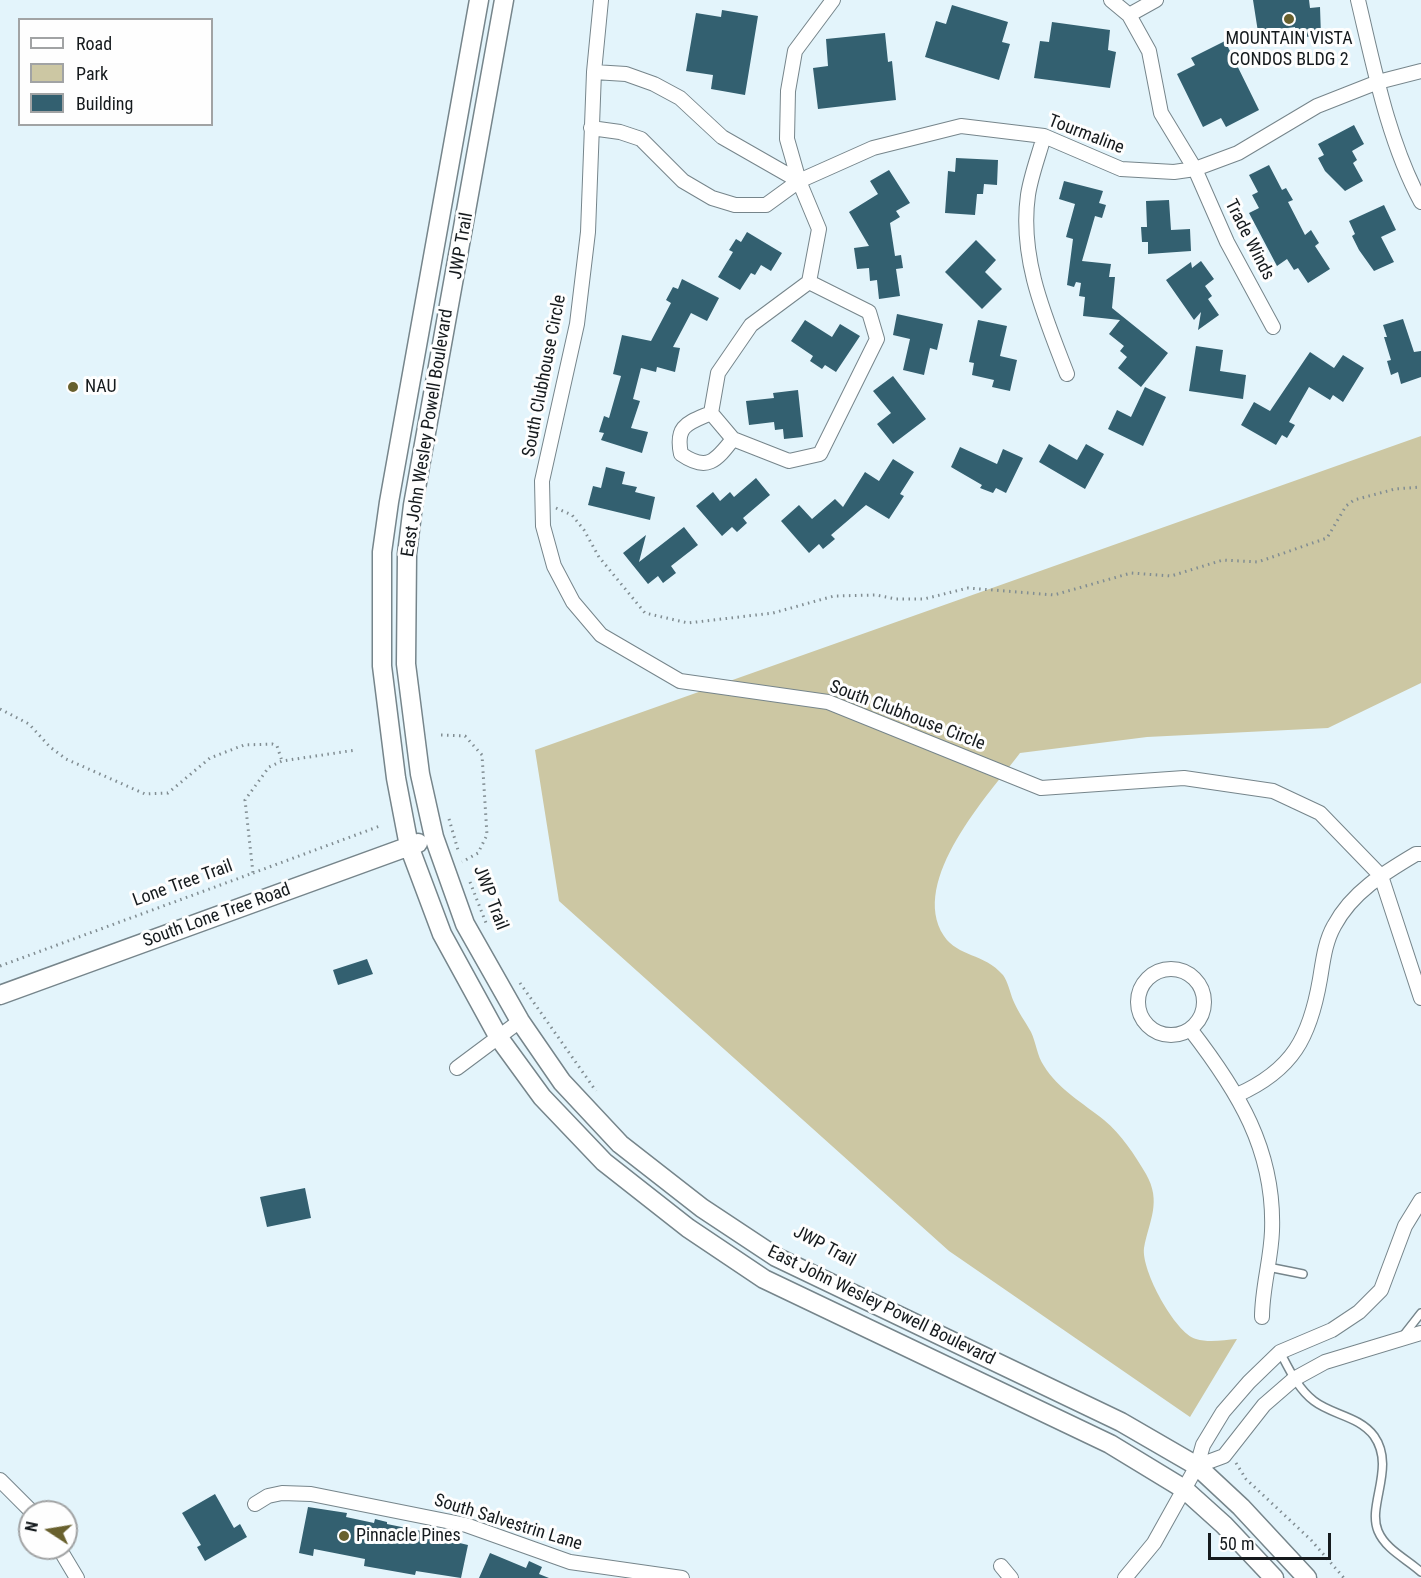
<!DOCTYPE html>
<style>
body{margin:0}
#map{position:relative;width:1421px;height:1578px;overflow:hidden;background:#e3f4fb;font-family:"Roboto Condensed",sans-serif}
canvas{display:block}
.legend{position:absolute;left:18px;top:18px;width:195px;height:108px;box-sizing:border-box;background:#fefefe;border:2px solid #a1a3a4;margin:0;padding:8px 10px;list-style:none;font-size:18px;color:#151a1d}
.legend li{display:flex;align-items:center;gap:12px;height:30px}
.legend b{width:30px;border:2px solid #a1a3a4}
.north{position:absolute;left:18px;top:1500px;width:60px;height:60px;box-sizing:border-box;background:#fefefe;border:2px solid #a1a3a4;border-radius:50%;rotate:282deg;font-size:16px;font-weight:700;line-height:24px;text-align:center;color:#151a1d}
.north::after{content:'';display:block;margin:auto;width:21px;height:27px;background:#68602d;clip-path:polygon(50% 0,100% 100%,50% 72%,0 100%)}
.scale{position:absolute;left:1208px;top:1533px;width:123px;height:27px;box-sizing:border-box;border:3px solid #151a1d;border-top:0;padding-left:8px;font-size:18px;line-height:21px;white-space:nowrap;color:#151a1d;-webkit-text-stroke:4px #fefefe;paint-order:stroke}
</style>
<div id="map">
<canvas width="1421" height="1578"></canvas>
<ul class="legend">
<li><b style="height:8px;background:#fff"></b>Road</li>
<li><b style="height:16px;background:#ccc7a3"></b>Park</li>
<li><b style="height:16px;background:#336070"></b>Building</li>
</ul>
<div class="north">N</div>
<div class="scale">50 m</div>
</div>
<script>
const g = document.querySelector('canvas').getContext('2d');
g.lineJoin = 'round';
function fillPath(path, color) {
  g.fillStyle = color;
  g.fill(path, 'evenodd');
}
function trace(path, color, width, dash) {
  g.strokeStyle = color;
  g.lineWidth = width;
  g.lineCap = dash ? 'butt' : 'round';
  g.setLineDash(dash || []);
  g.stroke(path);
}
function label(font, color, halo, rows, align = 'center') {
  g.font = font + ' "Roboto Condensed",sans-serif';
  g.lineWidth = 6;
  g.setLineDash([]);
  g.textBaseline = 'middle';
  g.strokeStyle = halo;
  g.fillStyle = color;
  for (const [text, x, y, turn = 0] of rows) {
    g.save();
    g.translate(x, y);
    g.rotate((+turn || 0) * Math.PI / 180);
    g.textAlign = isNaN(turn) ? turn : align;
    if (halo) g.strokeText(text, 0, 0);
    g.fillText(text, 0, 0);
    g.restore();
  }
}
const green = new Path2D(`
 M1421,436V683L1328,728L1147,737L1020,753C989,794 908,881 944,936C958,957 984,953 1003,975C1008,982 1010,992 1013,1000C1018,1012 1025,1021 1031,1032C1036,1042 1037,1056 1044,1066C1058,1089 1083,1103 1104,1120C1122,1135 1134,1154 1146,1174C1162,1202 1149,1221 1144,1248C1141,1270 1175,1333 1196,1339C1209,1343 1224,1340 1237,1339L1190,1417L949,1251L559,901L535,750Z`);
const building = new Path2D(`
 M1253,0H1309L1310,8L1320,7L1321,36L1303,37V34H1296L1295,27L1258,32Z
 M952,5L1008,22L1002,42L1010,44L999,80L925,57L936,21L946,24Z
 M722,10L758,16L745,95L711,89L713,75L686,71L696,13L721,17Z
 M1052,22L1110,30L1108,50L1116,52L1110,88L1034,78L1040,41L1049,42Z
 M885,33L888,62L892,61L896,100L818,109L813,68L828,66L826,39Z
 M1225,41L1259,110L1226,127L1221,118L1203,127L1177,74L1195,65L1191,58Z
 M1354,125L1364,144L1352,151L1357,160L1353,163L1363,181L1345,191L1325,171L1318,158L1324,155L1318,144Z
 M956,158L998,160L997,185L984,184L983,194H977L975,215L945,213L948,171L955,172Z
 M1269,165L1282,190L1286,188L1293,200L1288,202L1305,235L1311,230L1319,243L1315,246L1330,269L1308,283L1298,268L1294,270L1287,259L1277,266L1249,213L1259,208L1252,195L1258,192L1249,175Z
 M889,170L910,203L896,211L900,217L890,223L895,256L901,255L903,268L896,269L900,296L879,299L877,280L870,281L869,268L857,269L854,248L869,246L849,212L878,194L870,181Z
 M1064,181L1103,191L1099,203L1106,205L1102,218L1095,216L1082,261L1111,264L1109,277H1115L1112,308L1168,353L1141,387L1118,368L1127,357L1120,351L1124,346L1109,334L1120,320L1083,316L1085,297L1079,296L1081,283L1076,282L1074,287L1067,285L1073,239L1066,237L1075,204L1059,199Z
 M1169,200L1171,230L1190,229L1191,251L1148,254V242H1142L1141,227H1147L1146,201Z
 M1384,205L1396,230L1381,237L1394,262L1374,271L1359,250L1352,236L1355,234L1349,221Z
 M747,232L782,253L771,271L761,265L755,275L751,273L740,290L718,277L733,252L729,250L736,239L741,242Z
 M976,240L996,260L985,272L1002,289L982,309L945,272Z
 M1201,261L1214,279L1205,286L1212,296L1208,299L1219,315L1198,330L1201,312L1194,320L1166,280L1191,262L1192,268Z
 M682,279L719,298L707,321L691,313L673,347L680,348L675,372L657,367L656,372L641,368L633,399L640,401L631,428L648,432L642,453L601,440L604,433L599,432L604,416L609,418L621,376L613,374L622,335L651,341L671,303L666,300L673,287L678,289Z
 M897,314L943,324L937,350L930,348L924,375L903,370L910,339L893,335Z
 M1403,319L1414,352L1421,351V377L1401,384L1398,372L1391,375L1387,361L1391,360L1384,337H1387L1383,325Z
 M805,320L832,337L840,324L860,336L836,372L825,365L822,369L810,361L813,356L791,341Z
 M978,320L1007,326L1000,356L1017,360L1010,391L992,387L994,380L972,375L974,363L969,362Z
 M1196,346L1223,350L1220,371L1246,375L1243,399L1189,391Z
 M1310,352L1334,368L1343,355L1364,368L1343,402L1333,395L1330,400L1309,387L1289,422L1295,425L1287,438L1282,435L1276,445L1241,425L1254,402L1270,411Z
 M893,376L926,419L893,444L877,424L891,413L873,391Z
 M1145,387L1166,397L1143,446L1108,429L1117,410L1131,417Z
 M798,390L803,437L784,439L783,429L775,430L774,422L749,425L746,401L774,398L773,393Z
 M1049,444L1077,460L1086,444L1104,454L1085,489L1039,462Z
 M960,447L997,464L1003,449L1023,458L1006,493L996,488L993,493L980,488L982,485L951,467Z
 M893,459L914,472L900,494L904,496L889,519L866,505L831,535L835,539L823,549L819,544L809,553L781,521L799,505L812,519L835,499L843,507L865,472L879,481Z
 M606,467L625,472L622,484L637,487L635,492L655,497L650,520L588,505L593,486L601,488Z
 M756,478L770,495L743,518L747,523L737,532L732,527L722,536L696,506L713,492L720,501L730,492L734,497Z
 M684,527L698,545L671,566L676,573L663,583L658,576L648,584L623,553L646,535L639,562Z
 M367,959L373,974L338,985L333,970Z
 M305,1188L311,1218L267,1227L260,1197Z
 M215,1494L234,1528L240,1524L247,1537L205,1561L197,1547L201,1545L182,1513Z
 M308,1507L347,1513L346,1517L374,1523L375,1519L387,1522V1524L431,1533L430,1536L468,1545L461,1578L416,1571L415,1575L364,1566L365,1559L314,1549L313,1556L299,1553Z
 M490,1553L526,1568L529,1561L542,1567L539,1574L549,1578H479Z`);
const path = new Path2D(`
 M556,508L572,515L584,530L599,557L645,613L688,623L773,613L834,596L876,595L896,599H924L968,588L1054,595L1131,573L1171,576L1223,560L1258,562L1327,538L1346,506L1354,500L1395,489L1421,487
 M0,709L29,724L50,747L66,759L145,794L168,793L210,758L244,745L272,744L277,746L282,761
 M441,735L465,736L482,755L487,835L478,853L462,862
 M449,819L458,850
 M253,873L380,826
 M470,882L486,923
 M0,966L253,873L245,800L269,767L282,761L356,750
 M520,983L596,1091
 M1236,1463L1246,1479L1311,1540L1344,1578`);
const lane = new Path2D(`
 M1268,1267L1303,1274
 M1403,1336L1421,1313
 M1280,1352C1289,1369 1298,1389 1314,1401C1332,1415 1359,1416 1374,1436C1396,1467 1367,1505 1378,1531C1386,1550 1407,1559 1421,1572`);
const street = new Path2D(`
 M601,0L594,72L588,232L577,324L542,481L543,526L554,566L573,602L601,635L680,681L828,702L1041,788L1184,778L1273,791L1320,813L1381,876L1421,998
 M1111,0L1129,15L1149,51L1161,113L1195,169L1227,242L1273,327
 M1358,0C1374,67 1388,141 1421,202
 M1129,15L1156,0
 M594,72L626,74L654,84L680,98L722,137L799,181
 M591,128L620,132L641,139L683,181L712,198L735,205H766L799,181L873,148L961,126L1044,136L1121,169L1174,172L1195,169L1238,153L1317,106L1378,82L1421,71
 M1044,136C1039,155 1031,175 1028,195C1019,258 1045,317 1067,374
 M809,282L869,312L877,339L820,454L789,461L733,439L711,413L718,373L751,325L809,282L819,229L799,181L787,139L788,91L795,51L833,0
 M711,413C688,423 675,425 681,454C707,472 716,461 733,439
 M1138 1002a33 33 0 1 1 66 0a33 33 0 1 1-66 0Z
 M1190,1029C1238,1091 1275,1150 1272,1231C1271,1260 1262,1288 1262,1317
 M457,1068L520,1021
 M1237,1095C1293,1070 1310,1037 1320,979C1323,961 1325,942 1334,926C1352,892 1384,873 1416,854H1421
 M1197,1466L1224,1456L1264,1405L1294,1379L1325,1362L1421,1333
 M0,1480L32,1512
 M255,1504L268,1496L282,1493L311,1494L466,1525L570,1562L682,1578
 M59,1548L77,1578
 M1001,1566L1011,1578
 M1125,1578L1154,1543L1197,1466L1203,1445L1223,1412L1249,1382L1280,1352L1332,1330L1359,1312L1381,1290L1405,1226L1421,1200`);
const secondary = new Path2D(`
 M479,0L389,502L382,552V666L396,778L409,846L442,934L499,1038L542,1097L604,1162L688,1228L764,1279L1110,1444L1184,1489L1224,1525L1274,1578
 M504,0L413,505L407,554L406,664L420,774L434,837L465,924L520,1021L562,1082L620,1144L702,1208L776,1257L1121,1422L1197,1466L1241,1507L1307,1578
 M0,995L418,843`);
const markers = [
 [1289,19,6,"#68602d"],
 [73,387,6,"#68602d"],
 [344,1536,6,"#68602d"]
];
const poiNames = [
 ["MOUNTAIN VISTA",1289,39,"center"],
 ["CONDOS BLDG 2",1289,60,"center"],
 ["NAU",85,387],
 ["Pinnacle Pines",356,1536]
];
const streetNames = [
 ["Tourmaline",1086,135,21],
 ["Trade Winds",1249,240,63],
 ["JWP Trail",462,246,-80],
 ["South Clubhouse Circle",545,376,-79],
 ["East John Wesley Powell Boulevard",428,433,-81],
 ["South Clubhouse Circle",907,716,21],
 ["Lone Tree Trail",183,884,-20],
 ["JWP Trail",490,898,69],
 ["South Lone Tree Road",217,916,-20],
 ["JWP Trail",824,1247,28],
 ["East John Wesley Powell Boulevard",881,1306,26],
 ["South Salvestrin Lane",508,1523,17]
];
fillPath(green, '#ccc7a3');
fillPath(building, '#336070');
trace(lane, '#76858b', 10);
trace(street, '#76858b', 16);
trace(secondary, '#76858b', 21);
trace(path, '#818d92', 3, [1.5, 4.5]);
trace(lane, '#fff', 7);
trace(street, '#fff', 14);
trace(secondary, '#fff', 18);
for (const [x, y, r, color] of markers) {
  const dot = new Path2D();
  dot.arc(x, y, r, 0, 2 * Math.PI);
  g.fillStyle = color;
  g.fill(dot);
  trace(dot, '#fefefe', 2);
}
label('18px', '#151a1d', '#fefefe', poiNames, 'left');
label('18px', '#151a1d', '#fefefe', streetNames);
</script>
